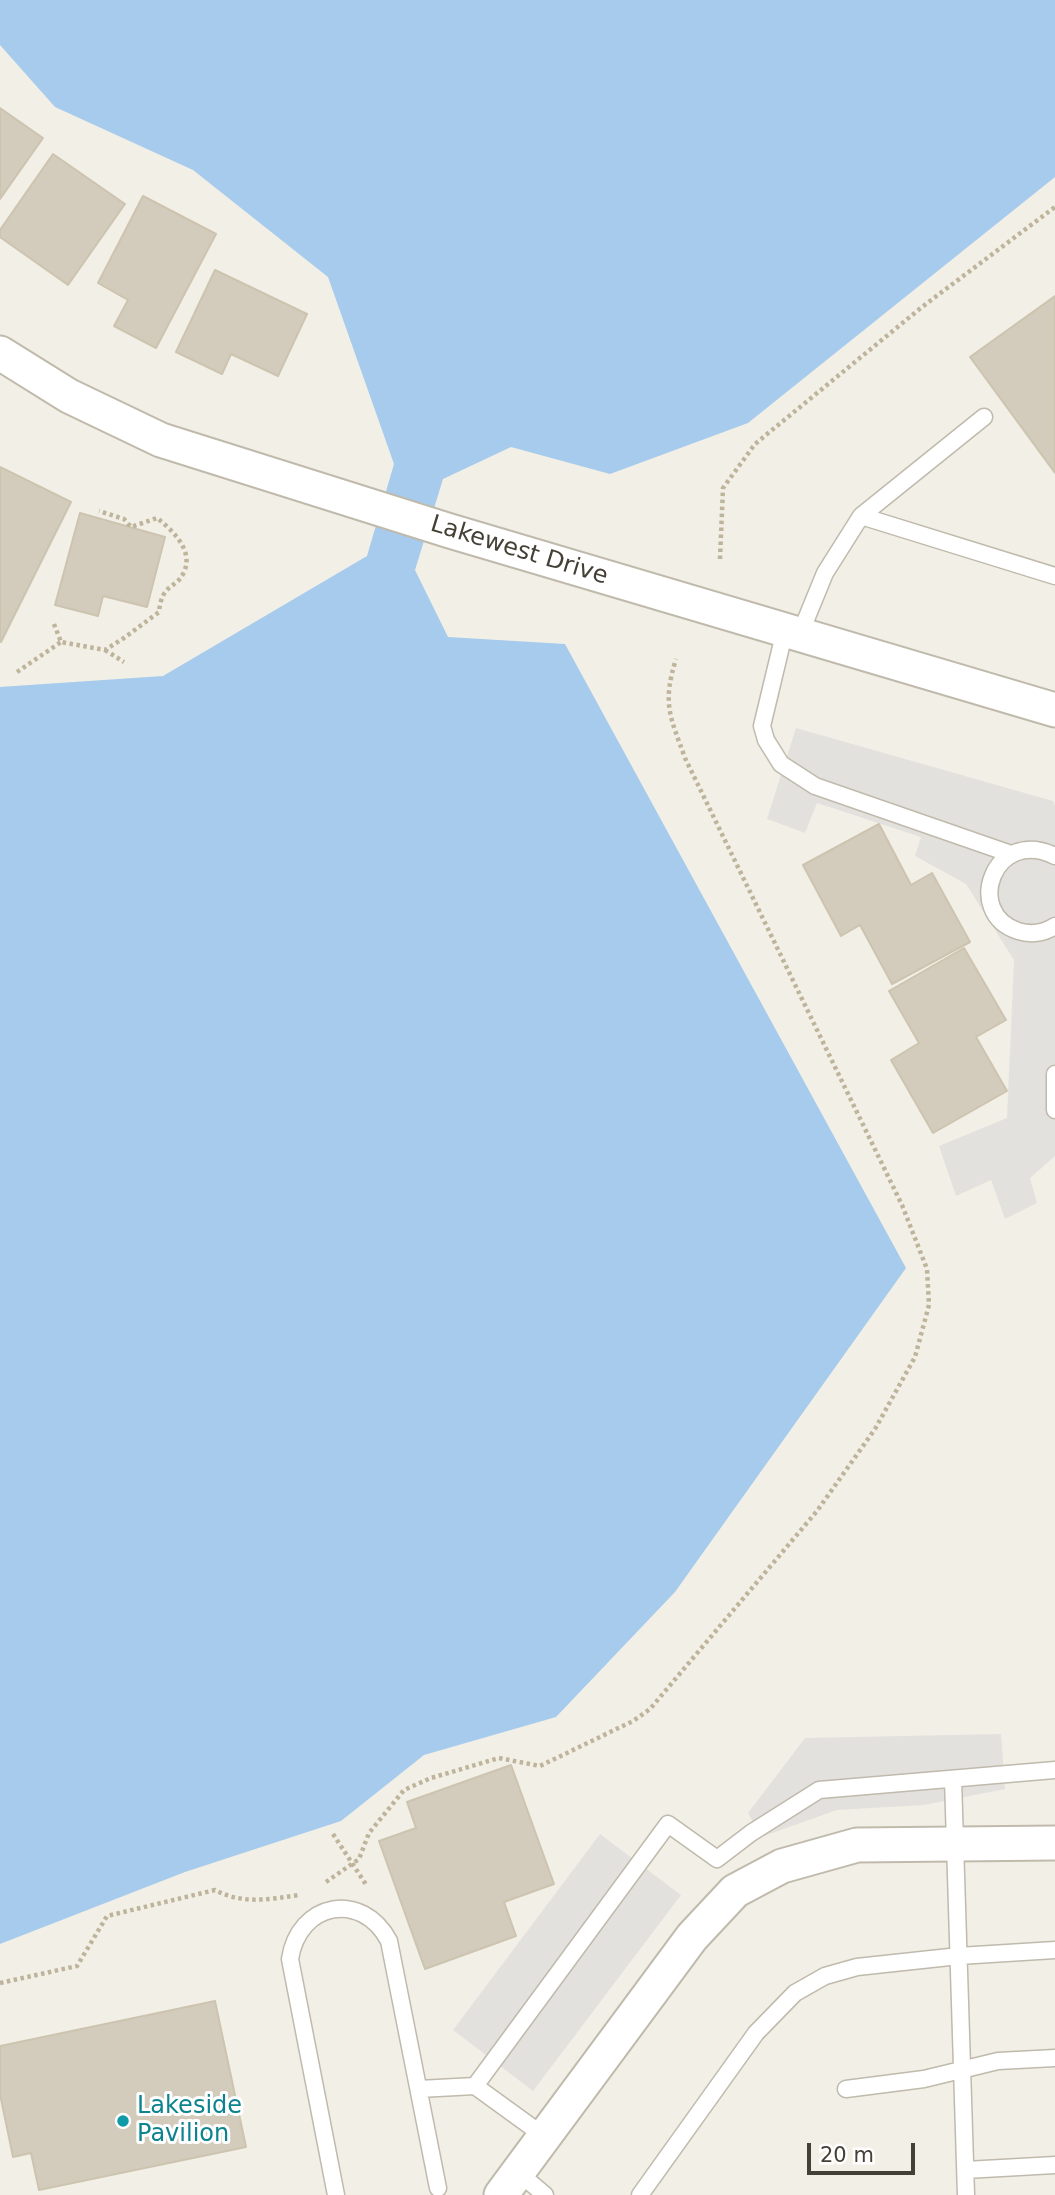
<!DOCTYPE html>
<style>
body{margin:0}
#map{position:relative;width:1055px;height:2195px;overflow:hidden;background:#f2efe6;font-family:"DejaVu Sans",sans-serif}
canvas{display:block}
.scale{position:absolute;left:807px;top:2143px;width:108px;height:32px;box-sizing:border-box;border:4px solid #444036;border-top:0;padding-left:9px;font-size:21px;line-height:24px;white-space:nowrap;color:#444036;-webkit-text-stroke:5px #fff;paint-order:stroke}
</style>
<div id="map">
<canvas width="1055" height="2195"></canvas>
<div class="scale">20 m</div>
</div>
<script>
const g = document.querySelector('canvas').getContext('2d');
g.lineJoin = 'round';
function fillPath(path, color) {
  g.fillStyle = color;
  g.fill(path, 'evenodd');
}
function trace(path, color, width, dash) {
  g.strokeStyle = color;
  g.lineWidth = width;
  g.lineCap = dash ? 'butt' : 'round';
  g.setLineDash(dash || []);
  g.stroke(path);
}
function label(font, color, halo, rows, align = 'center') {
  g.font = font + ' "DejaVu Sans",sans-serif';
  g.lineWidth = 6;
  g.setLineDash([]);
  g.textBaseline = 'middle';
  g.strokeStyle = halo;
  g.fillStyle = color;
  for (const [text, x, y, turn = 0] of rows) {
    g.save();
    g.translate(x, y);
    g.rotate((+turn || 0) * Math.PI / 180);
    g.textAlign = isNaN(turn) ? turn : align;
    if (halo) g.strokeText(text, 0, 0);
    g.fillText(text, 0, 0);
    g.restore();
  }
}
const parking = new Path2D(`
 M796,728L1053,801L1055,806V1156L1030,1178L1037,1203L1005,1219L991,1180L956,1196L939,1146L1007,1118L1014,960L966,884L915,856L921,837L817,803L805,833L767,819Z
 M1001,1734L1005,1789L924,1805L837,1810L761,1837L748,1813L805,1738Z
 M600,1834L681,1895L533,2091L453,2030Z`);
const water = new Path2D(`
 M0,0H1055V177L748,423L610,474L511,447L443,479L415,570L448,637L565,644L906,1268L675,1592L556,1717L424,1755L341,1821L185,1872L0,1944V687L163,676L367,556L394,464L328,277L193,170L55,107L0,45Z`);
const building = new Path2D(`
 M0,108L43,138L0,199Z
 M53,154L125,204L68,285L0,237V230Z
 M143,196L216,234L156,348L114,326L128,300L98,283Z
 M215,270L307,314L278,376L231,354L222,374L176,352Z
 M1055,296V473L970,357Z
 M0,467L71,502L1,642L0,641Z
 M80,513L165,537L147,607L103,596L98,616L55,605Z
 M879,824L911,885L932,873L970,942L892,984L860,925L841,936L803,865Z
 M964,948L1006,1020L976,1037L1007,1091L933,1133L891,1060L919,1043L889,991Z
 M511,1765L554,1884L504,1902L516,1936L425,1969L379,1841L416,1828L407,1802Z
 M215,2001L246,2147L39,2190L31,2153L13,2157L0,2094V2046Z`);
const path = new Path2D(`
 M720,559L723,488L755,444L922,307L1055,207
 M54,624L61,642L105,650L124,638L159,612C162,582 176,590 184,572C194,550 172,530 157,518L131,527L124,519L99,511
 M105,650L124,662
 M17,672L61,642
 M333,1834L367,1886
 M326,1882L359,1859L369,1833L404,1790L431,1778L499,1758L540,1766L633,1721L650,1709L817,1511L875,1429L915,1357L929,1305L927,1269L902,1205L685,758C670,716 662,704 676,659
 M0,1983L77,1966L107,1916L215,1890C243,1905 270,1899 300,1895`);
const service = new Path2D(`
 M861,516L984,417
 M785,630L762,726L766,740L781,764L815,786L1011,854
 M800,634L825,573L861,516L1055,576
 M1055,856C994,826 963,913 1018,931C1031,935 1044,933 1055,926
 M1055,1074V1110
 M953,1779L966,2195
 M475,2086L544,2136
 M419,2089L475,2086L668,1824L717,1859L751,1833L819,1790L1055,1770
 M846,2089L924,2079L998,2061L1055,2058
 M966,2170L1055,2165
 M518,2172L545,2195
 M336,2195L290,1959C299,1902 362,1890 389,1941L438,2188
 M640,2195L756,2033L795,1993L825,1976L857,1967L959,1956L1055,1950`);
const minor = new Path2D(`
 M0,353L69,396L161,440L450,531L1055,710
 M501,2195L692,1937L735,1891L782,1866L857,1845L1055,1843`);
const markers = [
 [123,2121,7,"#0f9aa8"]
];
const streetNames = [
 ["Lakewest Drive",519,551,17]
];
const cultureNames = [
 ["Lakeside",137,2107],
 ["Pavilion",137,2135]
];
fillPath(parking, '#e3e1de');
fillPath(water, '#a6cbec');
fillPath(building, '#d3cbbc');
trace(building, '#cdc4b0', 2);
trace(service, '#c0baac', 19);
trace(minor, '#c0baac', 37);
trace(path, '#beb49b', 4.5, [3.5, 3.5]);
trace(service, '#fff', 16);
trace(minor, '#fff', 33);
for (const [x, y, r, color] of markers) {
  const dot = new Path2D();
  dot.arc(x, y, r, 0, 2 * Math.PI);
  g.fillStyle = color;
  g.fill(dot);
  trace(dot, '#fff', 2.5);
}
label('24px', '#444036', '#fff', streetNames);
label('24px', '#0d838f', '#fff', cultureNames, 'left');
</script>
